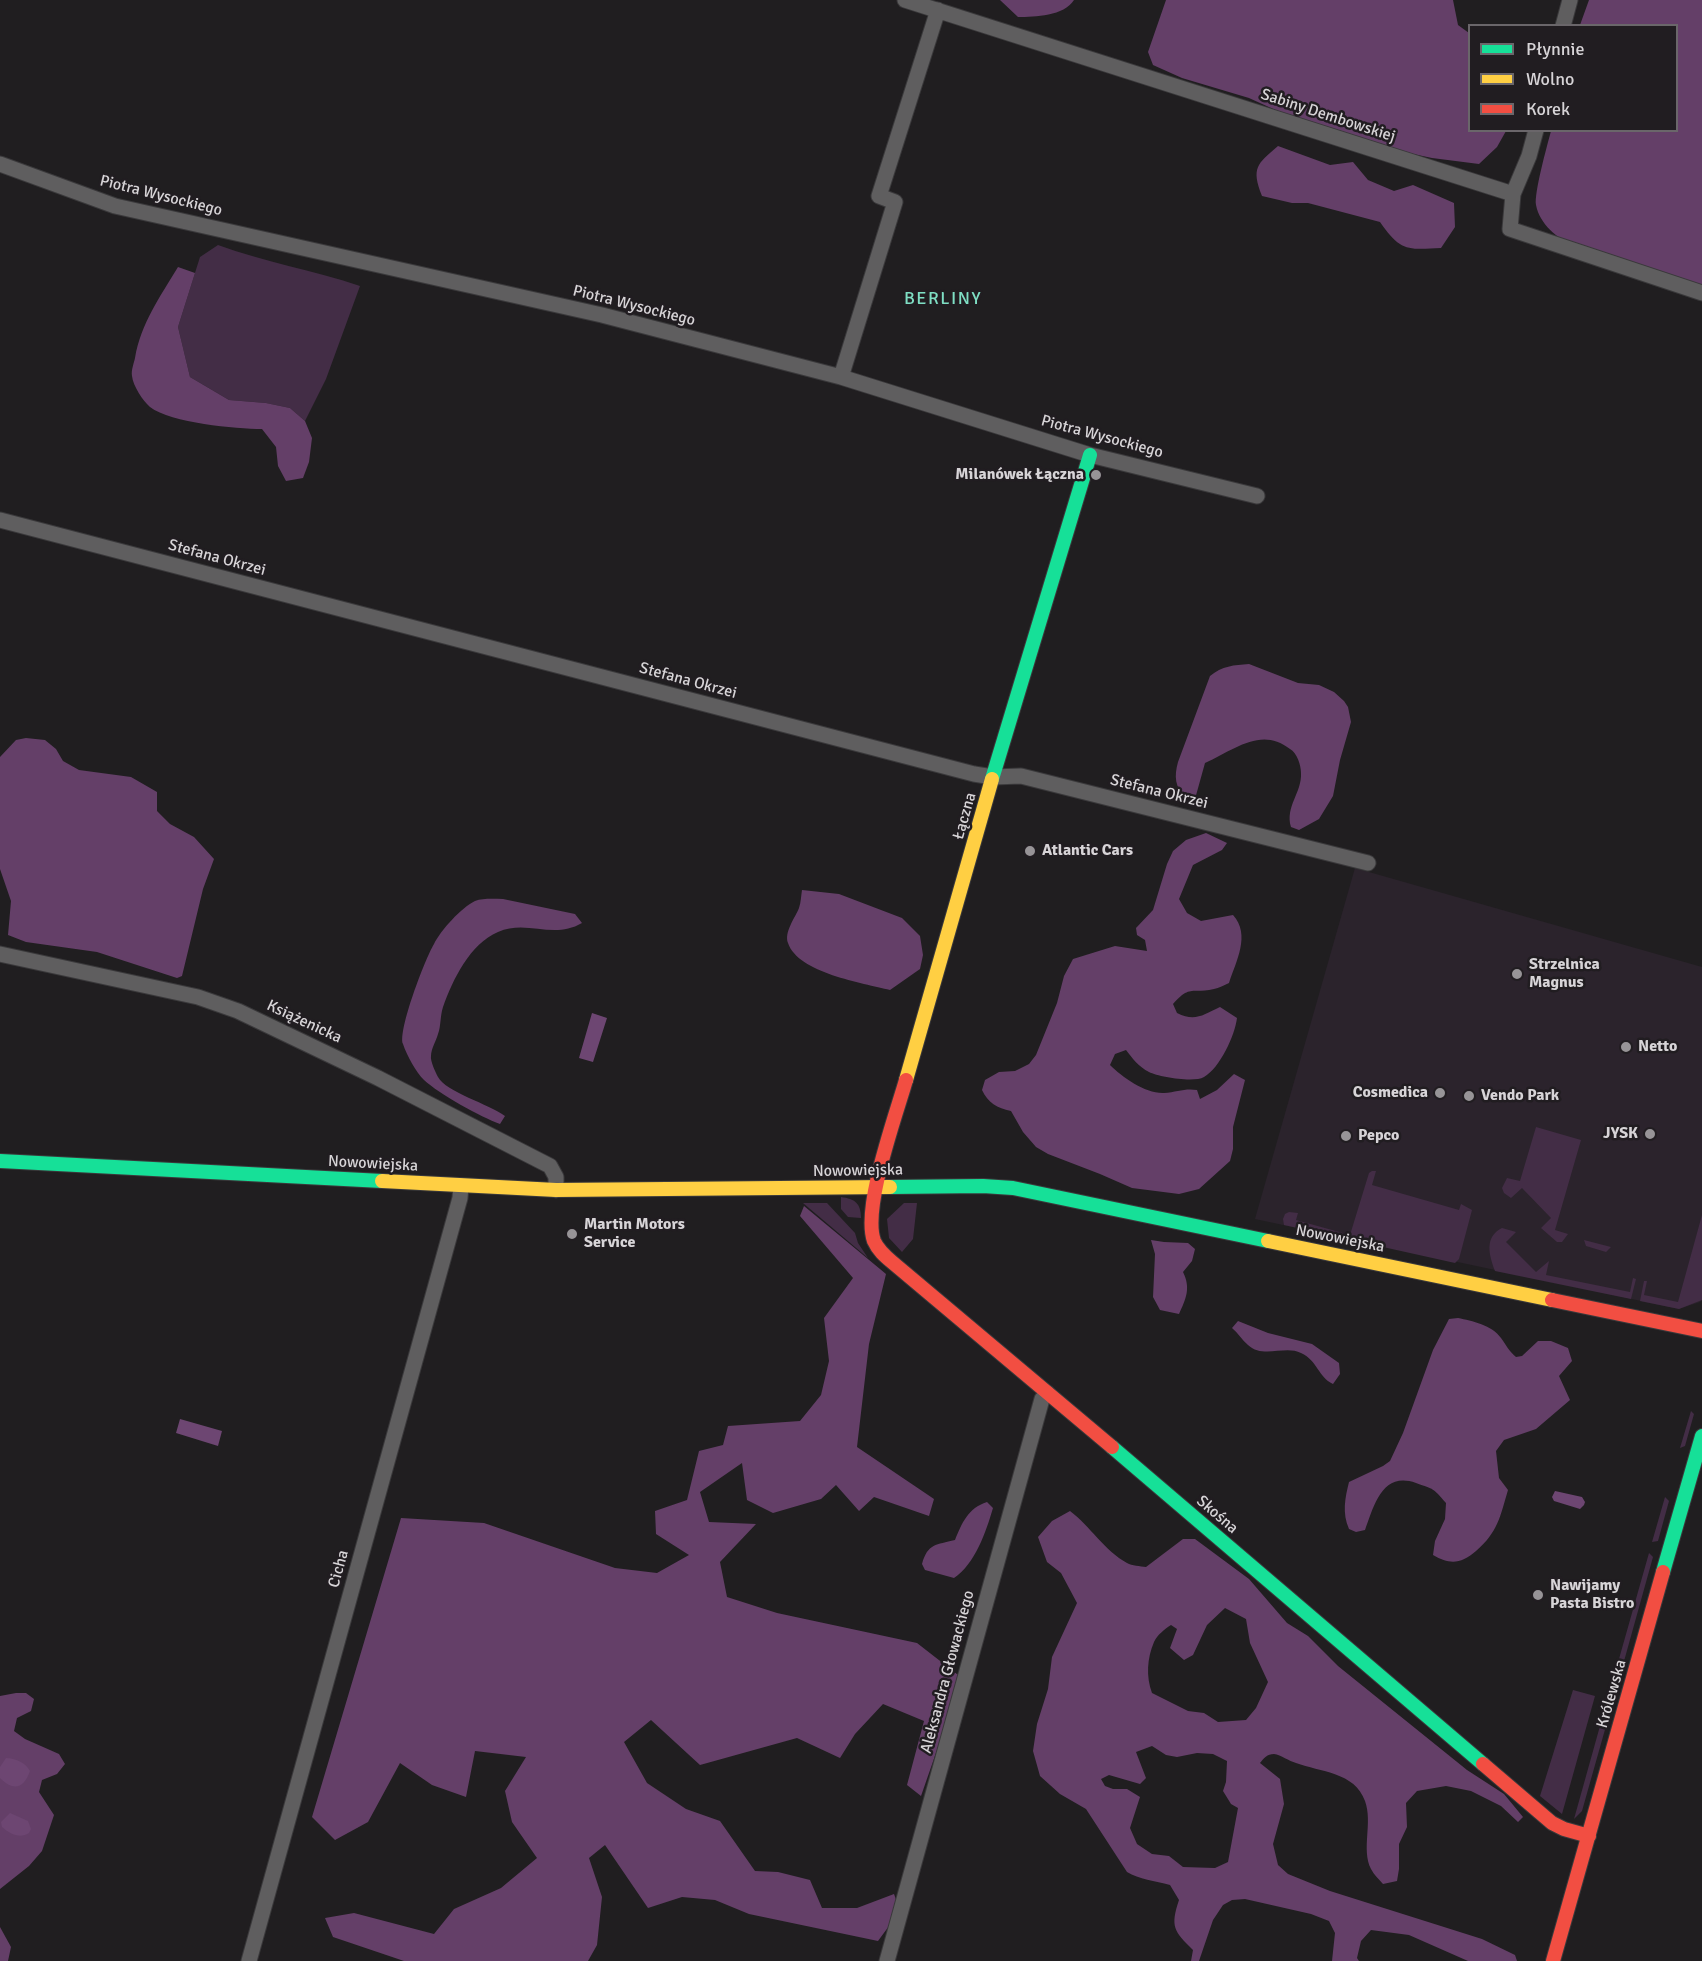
<!DOCTYPE html>
<meta charset="utf-8">
<style>
body{margin:0}
#map{position:relative;width:1702px;height:1961px;overflow:hidden;background:#201e20;font-family:Signika,sans-serif}
canvas{display:block}
.legend{position:absolute;left:1468px;top:24px;width:210px;height:108px;box-sizing:border-box;background:#211d21;border:2px solid #6a666a;margin:0;padding:8px 10px;list-style:none;font-size:18px;color:#d7d4d7}
.legend li{display:flex;align-items:center;gap:12px;height:30px}
.legend b{width:30px;border:2px solid #6a666a}
</style>
<div id="map">
<canvas width="1702" height="1961"></canvas>
<ul class="legend">
<li><b style="height:8px;background:#16e098"></b>Płynnie</li>
<li><b style="height:8px;background:#ffcf43"></b>Wolno</li>
<li><b style="height:8px;background:#f24e42"></b>Korek</li>
</ul>
</div>
<script>
const g = document.querySelector('canvas').getContext('2d');
g.lineJoin = 'round';
function fillPath(path, color) {
  g.fillStyle = color;
  g.fill(path, 'evenodd');
}
function trace(path, color, width, dash) {
  g.strokeStyle = color;
  g.lineWidth = width;
  g.lineCap = dash ? 'butt' : 'round';
  g.setLineDash(dash || []);
  g.stroke(path);
}
function label(font, color, halo, rows, align = 'center') {
  g.font = font + ' Signika,sans-serif';
  g.lineWidth = 5;
  g.setLineDash([]);
  g.textBaseline = 'middle';
  g.strokeStyle = halo;
  g.fillStyle = color;
  for (const [text, x, y, turn = 0] of rows) {
    g.save();
    g.translate(x, y);
    g.rotate((+turn || 0) * Math.PI / 180);
    g.textAlign = isNaN(turn) ? turn : align;
    if (halo) g.strokeText(text, 0, 0);
    g.fillText(text, 0, 0);
    g.restore();
  }
}
const built = new Path2D(`
 M1355,868L1702,967V1300L1700,1302L1679,1309L1255,1219Z`);
const green = new Path2D(`
 M218,245C264,262 313,270 360,286L326,379L305,421L290,408L266,403L229,400L190,377L178,327L200,257Z
 M1536,1127L1581,1140L1555,1230L1568,1234L1562,1242H1557L1541,1228L1551,1218L1522,1188L1511,1198L1504,1193L1502,1188L1507,1178L1520,1181Z
 M1372,1171H1376L1372,1185L1459,1210L1461,1204L1472,1210L1459,1259L1455,1263L1284,1225L1283,1219L1285,1214L1289,1212L1298,1213L1296,1220L1350,1235L1369,1173Z
 M841,1197C855,1199 861,1203 861,1218L848,1217L841,1209Z
 M803,1203H827L855,1233L858,1243L868,1258Z
 M904,1203H917L913,1239L902,1252L889,1238L887,1219Z
 M1702,1215V1300L1679,1309L1640,1301L1644,1281H1647L1644,1295L1678,1302Z
 M1502,1228L1516,1232L1506,1242L1536,1272L1549,1261L1546,1275L1630,1292L1633,1278L1636,1279L1631,1299L1495,1271C1489,1255 1484,1237 1502,1228Z
 M1584,1240L1611,1247L1606,1252L1586,1246Z
 M1691,1411L1694,1414L1685,1446L1680,1448Z
 M1665,1497L1669,1501L1658,1541L1652,1542Z
 M1649,1553L1653,1557L1621,1672L1615,1673Z
 M1612,1683L1617,1687L1582,1811L1574,1819Z
 M1573,1690L1595,1696L1562,1814L1540,1796Z`);
const forest = new Path2D(`
 M1000,0H1074C1064,16 1035,17 1018,17Z
 M1166,0H1453L1458,25L1469,33L1470,130L1506,131L1497,147L1479,164L1432,158L1337,138L1249,98L1182,78L1153,65L1148,52Z
 M1589,0H1702V286L1573,247C1557,237 1540,225 1536,205C1534,193 1547,146 1551,131L1676,130V26L1580,25Z
 M1278,146L1330,165L1353,162L1368,180L1394,191L1413,185L1454,203L1455,227L1441,248C1407,250 1400,251 1380,222L1308,203H1292L1262,196C1251,168 1257,164 1278,146Z
 M178,267L195,273L178,327L190,377L229,400L266,403L290,408L305,421L312,438L309,462L303,478L286,481L278,466L276,447L262,429C236,429 171,423 150,407C143,401 133,386 132,376C131,370 134,363 135,358C141,323 160,297 178,267Z
 M1249,664L1298,683L1319,685L1334,692L1344,701L1348,707L1351,722L1340,760L1333,796L1319,819L1299,830L1291,827C1285,806 1302,793 1301,773C1301,765 1297,753 1290,749C1261,726 1234,750 1205,763L1195,799L1185,798C1175,786 1174,777 1178,762L1210,676C1222,666 1234,665 1249,664Z
 M26,738L45,740L56,749L63,761L79,770L131,777L157,792V811L170,824L194,837L214,859L203,889L182,976L177,978L97,952L26,942L8,935L11,901L0,869V757L16,740Z
 M1206,833L1227,843L1222,850L1193,865L1179,899L1187,913L1201,921L1233,915C1251,935 1236,961 1229,983C1224,985 1219,988 1214,989C1193,994 1190,984 1173,1004L1177,1013C1195,1022 1203,1015 1220,1007L1237,1018C1235,1035 1220,1068 1204,1077C1194,1083 1159,1077 1149,1072C1139,1067 1132,1058 1126,1050L1115,1054L1110,1065C1122,1077 1146,1094 1164,1093C1177,1092 1185,1088 1197,1090L1200,1099L1217,1090L1234,1074L1245,1080L1233,1127V1149L1230,1161L1199,1189L1179,1194L1132,1188L1100,1174L1048,1154L1036,1147L1023,1132L1011,1111C997,1108 988,1103 982,1090L985,1080L999,1072L1015,1071L1029,1064L1036,1055L1057,1003L1064,976L1073,959L1115,946L1147,951L1145,940L1137,935L1136,928L1153,910L1167,864L1173,851L1186,840Z
 M802,890L839,894L902,918L920,936L923,955L920,969L890,990C863,983 798,973 788,943C784,932 795,918 799,908C801,902 801,896 802,890Z
 M503,899L575,914L582,923C553,940 527,919 498,932C470,944 453,979 443,1007C440,1016 441,1026 438,1034C436,1041 431,1049 431,1056C430,1061 436,1073 438,1077C446,1092 489,1104 505,1116L500,1124C481,1117 439,1094 424,1080C416,1072 407,1056 403,1044C398,1030 425,959 434,944C441,930 461,908 475,901C483,898 494,899 503,899Z
 M804,1206L886,1274L869,1344L857,1447L934,1499L929,1516L874,1497L859,1511L836,1485L821,1499L773,1513L747,1500L742,1463L700,1492L709,1522L756,1524L720,1562L727,1597L777,1613L917,1643L962,1678L921,1796L907,1785L924,1721L883,1704L855,1734L840,1758L797,1738L700,1765L651,1720L624,1742L647,1783L686,1809L720,1821L755,1871L778,1872L810,1880L822,1908H857L894,1894L900,1911L878,1941L749,1914L715,1900L682,1897L648,1908L605,1845L589,1858L602,1897L597,1945L588,1961H404L333,1937L325,1918L354,1913L434,1934L454,1909L501,1888L537,1858L512,1822L505,1791L526,1757L475,1751L466,1797L432,1785L400,1763L368,1822L335,1840L312,1817L401,1518L484,1523L615,1568L657,1573L689,1555L656,1534L655,1511L687,1500L699,1451L723,1445L728,1426L800,1421L821,1395L829,1361L824,1318L853,1278L800,1216Z
 M1151,1240L1164,1242L1188,1243L1195,1249L1192,1261L1183,1272C1191,1288 1186,1299 1179,1314L1160,1310L1153,1297L1155,1254Z
 M1458,1318C1472,1321 1492,1325 1501,1338C1506,1345 1509,1351 1516,1357L1522,1356L1538,1341H1551L1568,1348L1572,1361L1559,1376L1570,1400L1536,1429L1504,1440L1496,1451L1499,1478L1508,1490C1500,1517 1498,1532 1476,1551C1461,1564 1450,1565 1433,1555L1435,1541L1445,1519L1446,1503C1432,1487 1435,1490 1416,1483C1382,1471 1374,1506 1365,1530L1356,1532L1349,1529C1342,1513 1345,1498 1349,1482L1383,1466L1390,1461L1403,1433L1433,1350L1449,1319Z
 M1238,1321L1268,1333L1312,1344L1339,1363L1340,1374L1333,1384C1318,1377 1318,1361 1301,1353C1285,1345 1263,1359 1248,1345C1242,1340 1238,1333 1232,1328Z
 M987,1502L993,1508C986,1532 975,1564 954,1578L925,1570L922,1564C928,1543 936,1545 955,1540C962,1523 968,1508 987,1502Z
 M1070,1511C1090,1526 1105,1551 1127,1563C1132,1566 1140,1566 1146,1567L1183,1539H1195L1249,1579L1287,1623L1308,1636L1338,1666L1467,1770L1504,1794L1523,1817L1518,1822L1501,1806L1471,1791L1446,1786L1417,1791L1406,1803L1407,1827L1399,1844V1869L1397,1881L1383,1884C1379,1879 1374,1875 1371,1869C1361,1849 1373,1823 1365,1801C1355,1772 1320,1772 1296,1763C1289,1761 1281,1755 1274,1754C1267,1754 1264,1758 1260,1763L1280,1779L1284,1804L1273,1844L1278,1865L1288,1874L1330,1891L1482,1939L1515,1955L1517,1961H1468L1409,1935L1371,1930L1361,1941L1357,1958L1359,1961H1332L1335,1933L1329,1921L1311,1914L1245,1899L1232,1900L1223,1905L1213,1920L1199,1961H1191L1193,1950C1174,1931 1170,1927 1179,1900L1170,1885C1155,1881 1139,1879 1127,1872L1086,1809L1060,1794L1040,1776L1033,1751L1037,1724L1048,1689L1052,1657L1077,1603L1061,1573L1047,1562L1038,1537L1052,1521ZM1225,1608L1246,1619L1250,1643L1268,1682L1256,1708L1246,1720L1218,1722L1204,1713L1188,1711L1152,1693C1146,1677 1147,1658 1154,1642C1157,1635 1165,1629 1171,1625L1177,1629L1170,1648L1184,1660L1193,1655L1207,1625ZM1152,1746L1166,1755L1177,1757L1197,1753L1213,1754L1227,1761L1226,1782L1223,1791L1231,1804L1238,1808L1228,1862L1215,1868L1183,1867L1169,1856L1152,1854L1137,1844L1130,1828L1140,1797L1127,1789H1113L1105,1786L1101,1779L1109,1775L1140,1784L1146,1778L1136,1752Z
 M16,1693H26L34,1699L31,1711L17,1718L14,1731L25,1739L59,1754L65,1764L57,1774L42,1780L39,1792L54,1815L42,1851L29,1866L0,1889V1696Z
 M0,1927L11,1947L8,1961H0Z`);
const water = new Path2D(`
 M592,1013L607,1018L593,1062L579,1058Z
 M180,1419L222,1431L218,1446L176,1433Z
 M1555,1491L1582,1497L1585,1502L1584,1505L1580,1509L1554,1501L1552,1497Z
 M6,1758C15,1758 26,1763 30,1771C24,1788 14,1792 0,1778V1767Z
 M10,1813L28,1821L31,1829L29,1833C20,1839 10,1834 2,1827L1,1822Z`);
const street = new Path2D(`
 M905,0L1513,194L1510,229L1702,293
 M1563,26L1570,0
 M0,164L115,206L602,315L841,377L1090,455L1257,496
 M1513,194L1529,156L1536,130
 M841,377L895,202L879,196L938,10
 M0,520L974,774L993,777L1021,776L1368,863
 M0,954L198,997L238,1011L378,1078L550,1166L556,1177V1190
 M249,1961L460,1198L461,1186
 M887,1961L1042,1399L1047,1393`);
const fast = new Path2D(`
 M992,779L1090,455
 M0,1161L382,1181
 M890,1187L983,1186L1013,1188L1268,1241
 M1112,1447L1483,1764
 M1663,1572L1702,1436`);
const slow = new Path2D(`
 M906,1080L992,779
 M382,1181L556,1190L890,1187
 M1268,1241L1552,1300`);
const jam = new Path2D(`
 M906,1080C896,1115 862,1208 874,1241C878,1250 885,1256 892,1262L1112,1447
 M1552,1300L1702,1331
 M1483,1764L1552,1823L1564,1829L1589,1836
 M1553,1961L1663,1572`);
const markers = [
 [1096,475,6,"#979497"],
 [1030,851,6,"#979497"],
 [1517,974,6,"#979497"],
 [1626,1047,6,"#979497"],
 [1440,1093,6,"#979497"],
 [1469,1096,6,"#979497"],
 [1650,1134,6,"#979497"],
 [1346,1136,6,"#979497"],
 [572,1234,6,"#979497"],
 [1538,1595,6,"#979497"]
];
const streetNames = [
 ["Sabiny Dembowskiej",1328,116,18],
 ["Piotra Wysockiego",161,196,14],
 ["Piotra Wysockiego",634,306,14],
 ["Piotra Wysockiego",1102,437,15],
 ["Stefana Okrzei",217,558,15],
 ["Stefana Okrzei",688,681,15],
 ["Stefana Okrzei",1159,792,14],
 ["Łączna",965,816,-74],
 ["Książenicka",304,1022,25],
 ["Nowowiejska",373,1164,3],
 ["Nowowiejska",858,1171,-1],
 ["Nowowiejska",1340,1239,11],
 ["Skośna",1217,1515,41],
 ["Cicha",339,1569,-75],
 ["Aleksandra Głowackiego",948,1672,-75],
 ["Królewska",1612,1694,-74]
];
const poiNames = [
 ["Milanówek Łączna",1084,475,"right"],
 ["Atlantic Cars",1042,851],
 ["Strzelnica",1529,965],
 ["Magnus",1529,983],
 ["Netto",1638,1047],
 ["Cosmedica",1428,1093,"right"],
 ["Vendo Park",1481,1096],
 ["JYSK",1638,1134,"right"],
 ["Pepco",1358,1136],
 ["Martin Motors",584,1225],
 ["Service",584,1243],
 ["Nawijamy",1550,1586],
 ["Pasta Bistro",1550,1604]
];
const neighbourhoodNames = [
 ["BERLINY",943,299]
];
fillPath(built, '#2b232c');
fillPath(green, '#432d46');
fillPath(forest, '#643f68');
fillPath(water, '#6d4672');
trace(street, '#3a393b', 17);
trace(fast, '#3a393b', 16);
trace(slow, '#3a393b', 16);
trace(jam, '#3a393b', 16);
trace(street, '#5f5e5f', 15);
trace(fast, '#16e098', 14);
trace(slow, '#ffcf43', 14);
trace(jam, '#f24e42', 14);
for (const [x, y, r, color] of markers) {
  const dot = new Path2D();
  dot.arc(x, y, r, 0, 2 * Math.PI);
  g.fillStyle = color;
  g.fill(dot);
  trace(dot, '#211d21', 2);
}
label('16px', '#d7d4d7', '#211d21', streetNames);
label('bold 16px', '#d7d4d7', '#211d21', poiNames, 'left');
g.letterSpacing = '1.5px';
label('18px', '#7fdfc4', '#211d21', neighbourhoodNames);
g.letterSpacing = '0px';
</script>
